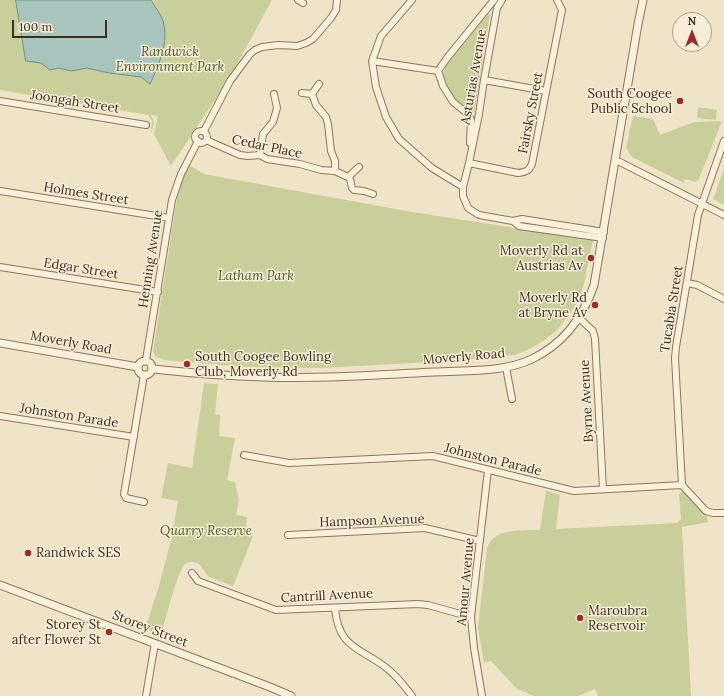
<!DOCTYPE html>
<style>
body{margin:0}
#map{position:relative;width:724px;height:696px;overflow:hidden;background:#f0e4c8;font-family:Lora,serif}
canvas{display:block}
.north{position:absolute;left:672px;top:12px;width:40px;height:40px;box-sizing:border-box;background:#f7eed8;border:1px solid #ada18e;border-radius:50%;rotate:0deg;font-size:11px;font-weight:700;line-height:16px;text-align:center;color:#3d2e20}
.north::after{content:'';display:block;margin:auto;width:14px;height:18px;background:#9e2a2b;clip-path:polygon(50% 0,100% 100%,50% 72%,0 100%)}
.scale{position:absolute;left:12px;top:20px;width:95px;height:18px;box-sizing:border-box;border:2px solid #3d2e20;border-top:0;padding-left:5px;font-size:12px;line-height:14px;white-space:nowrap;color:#3d2e20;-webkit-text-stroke:3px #f7eed8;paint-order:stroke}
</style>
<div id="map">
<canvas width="724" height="696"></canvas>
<div class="north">N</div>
<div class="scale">100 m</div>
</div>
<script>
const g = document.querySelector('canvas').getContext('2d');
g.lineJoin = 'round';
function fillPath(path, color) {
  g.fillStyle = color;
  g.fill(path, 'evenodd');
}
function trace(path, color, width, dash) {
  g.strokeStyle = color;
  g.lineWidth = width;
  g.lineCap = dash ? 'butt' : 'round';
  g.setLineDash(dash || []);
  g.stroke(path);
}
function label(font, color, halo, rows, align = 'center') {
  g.font = font + ' Lora,serif';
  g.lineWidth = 3;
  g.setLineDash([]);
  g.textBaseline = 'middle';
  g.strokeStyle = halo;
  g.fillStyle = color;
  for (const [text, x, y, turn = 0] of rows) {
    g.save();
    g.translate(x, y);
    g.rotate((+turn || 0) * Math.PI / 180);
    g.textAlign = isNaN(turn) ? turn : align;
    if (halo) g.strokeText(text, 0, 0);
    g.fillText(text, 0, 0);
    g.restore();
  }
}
const green = new Path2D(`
 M0,0H272L230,77L171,166L154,134L158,116L151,115L154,122L152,132H151L152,121L148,115L0,90Z
 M488,14H490L475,109L474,111L470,112L452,97L449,91L443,74L447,64Z
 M698,107L717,110L716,120L697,118Z
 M633,116L653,119L660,135L694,122L722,121L699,179L696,182L684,179V183L632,157L626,148Z
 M189,165L204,174L412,212L593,240L584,284L578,301L569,315L557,330L546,339L530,349L515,355L451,361L321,368L244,367L164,360L155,356L153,351L178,192L185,173Z
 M724,169V205L713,199Z
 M204,383L218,384L215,414L220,415L219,436L235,438L227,480L235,482L239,500L236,515L247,517L246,531L253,536L233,586L209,577C204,573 202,563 194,562C191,562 188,562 185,564C177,572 165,622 161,635L145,629L159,586L171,540L178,501L161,498L168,463L192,468Z
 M685,489L706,511L708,522L682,527L691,696H598L595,689L578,696H534L517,689L491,661L484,663L478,627L487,548C494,527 522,531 540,530L546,491L560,495L556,529L677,523L681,519L679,494Z`);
const water = new Path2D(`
 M16,0H151C155,7 163,17 164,25C168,45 158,67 150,84L141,77L109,73L87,68L71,71L59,68L50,70L41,63L26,61Z`);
const minor = new Path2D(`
 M298,0L303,3
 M412,0L381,36L372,61L376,87L386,117L399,139L432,168L463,187
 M502,0L497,8L484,80L479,114L469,163L463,187V196L468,208L479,215L513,221L522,219L604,232
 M372,61L438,71
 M484,80L546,91
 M319,84L312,94L316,105L326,117L328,124L331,151L335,161V171
 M302,93L312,94
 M0,101L146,125
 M204,131L230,81L250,54L255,50L262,47L278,45L297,46L306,43L313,39L331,18L336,10L337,0
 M195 137a6 6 0 1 1 12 0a6 6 0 1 1-12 0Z
 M206,140L240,155L248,156L260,155L267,159L300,164L321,170L335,171L348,177L350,179L352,188L354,190L364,191L373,194
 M470,143L471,120L468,114L453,102L443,86L438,71L447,58L494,0
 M260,155L263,134L273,122L277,108L274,94
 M616,160L724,215
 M469,163L518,173C526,172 529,171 532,164L562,10L557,0
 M348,177L359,167
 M0,191L169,218
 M513,221L519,226L603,238
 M0,267L158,292
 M687,283L697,285L724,299
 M579,318L593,331L595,339L603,489
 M146,360L172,200L181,174L198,141
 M506,367L512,399
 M144,375L124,494L126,498L144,502
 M0,416L134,437
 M244,455L289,463L433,456L574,491L682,485
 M682,485L675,358L676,347L698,215L724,141
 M682,485L706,511L713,513H724
 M288,535L425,528L480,541
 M192,573L198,581L276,610L418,604L428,605L471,617
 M335,608C338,646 357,647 384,666C395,674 404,685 412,696
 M146,696L155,643
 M482,696L474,648L471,617L488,470`);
const tertiary = new Path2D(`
 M0,343L138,367
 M138 368a7 7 0 1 1 14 0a7 7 0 1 1-14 0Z
 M153,369C190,373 227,376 264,377C321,379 377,375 433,372C466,370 502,373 532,359C563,344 583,318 594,285L638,24L643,0
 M0,585L270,687L291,696`);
const markers = [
 [680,101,4,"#9e2a2b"],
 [591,258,4,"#9e2a2b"],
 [595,305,4,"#9e2a2b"],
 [187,364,4,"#9e2a2b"],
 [28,553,4,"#9e2a2b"],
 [580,618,4,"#9e2a2b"],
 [109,632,4,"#9e2a2b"]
];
const parkNames = [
 ["Randwick",170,52],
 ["Environment Park",170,67],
 ["Latham Park",256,276],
 ["Quarry Reserve",206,531]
];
const streetNames = [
 ["Asturias Avenue",474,77,-80],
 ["Joongah Street",75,102,9],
 ["Fairsky Street",531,113,-79],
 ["Cedar Place",267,147,12],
 ["Holmes Street",86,194,9],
 ["Henning Avenue",151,259,-81],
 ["Edgar Street",81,269,9],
 ["Tucabia Street",672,309,-81],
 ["Moverly Road",71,343,10],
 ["Moverly Road",464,357,-5],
 ["Byrne Avenue",587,401,-93],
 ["Johnston Parade",69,416,9],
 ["Johnston Parade",493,460,14],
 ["Hampson Avenue",372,521,-2],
 ["Amour Avenue",466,582,-85],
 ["Cantrill Avenue",327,596,-3],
 ["Storey Street",150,629,21]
];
const poiNames = [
 ["South Coogee",672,94],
 ["Public School",672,109],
 ["Moverly Rd at",583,251],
 ["Austrias Av",583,266],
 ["Moverly Rd",587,298],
 ["at Bryne Av",587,313],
 ["South Coogee Bowling",195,357,"left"],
 ["Club, Moverly Rd",195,372,"left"],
 ["Randwick SES",36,553,"left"],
 ["Maroubra",588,611,"left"],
 ["Reservoir",588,626,"left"],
 ["Storey St",101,625],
 ["after Flower St",101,640]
];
fillPath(green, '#c9cf9b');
fillPath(water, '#a9c4bc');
trace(water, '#6f938a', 1);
trace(minor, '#8d765c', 8);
trace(tertiary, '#8d765c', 9);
trace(minor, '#faf1dc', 6);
trace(tertiary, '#faf1dc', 7);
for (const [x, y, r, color] of markers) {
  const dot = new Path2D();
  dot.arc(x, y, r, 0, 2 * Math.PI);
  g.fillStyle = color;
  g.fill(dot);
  trace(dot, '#f7eed8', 1.5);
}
label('italic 13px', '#4d5a26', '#f7eed8', parkNames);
label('13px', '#3d2e20', '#f7eed8', streetNames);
label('13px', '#3d2e20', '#f7eed8', poiNames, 'right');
</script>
